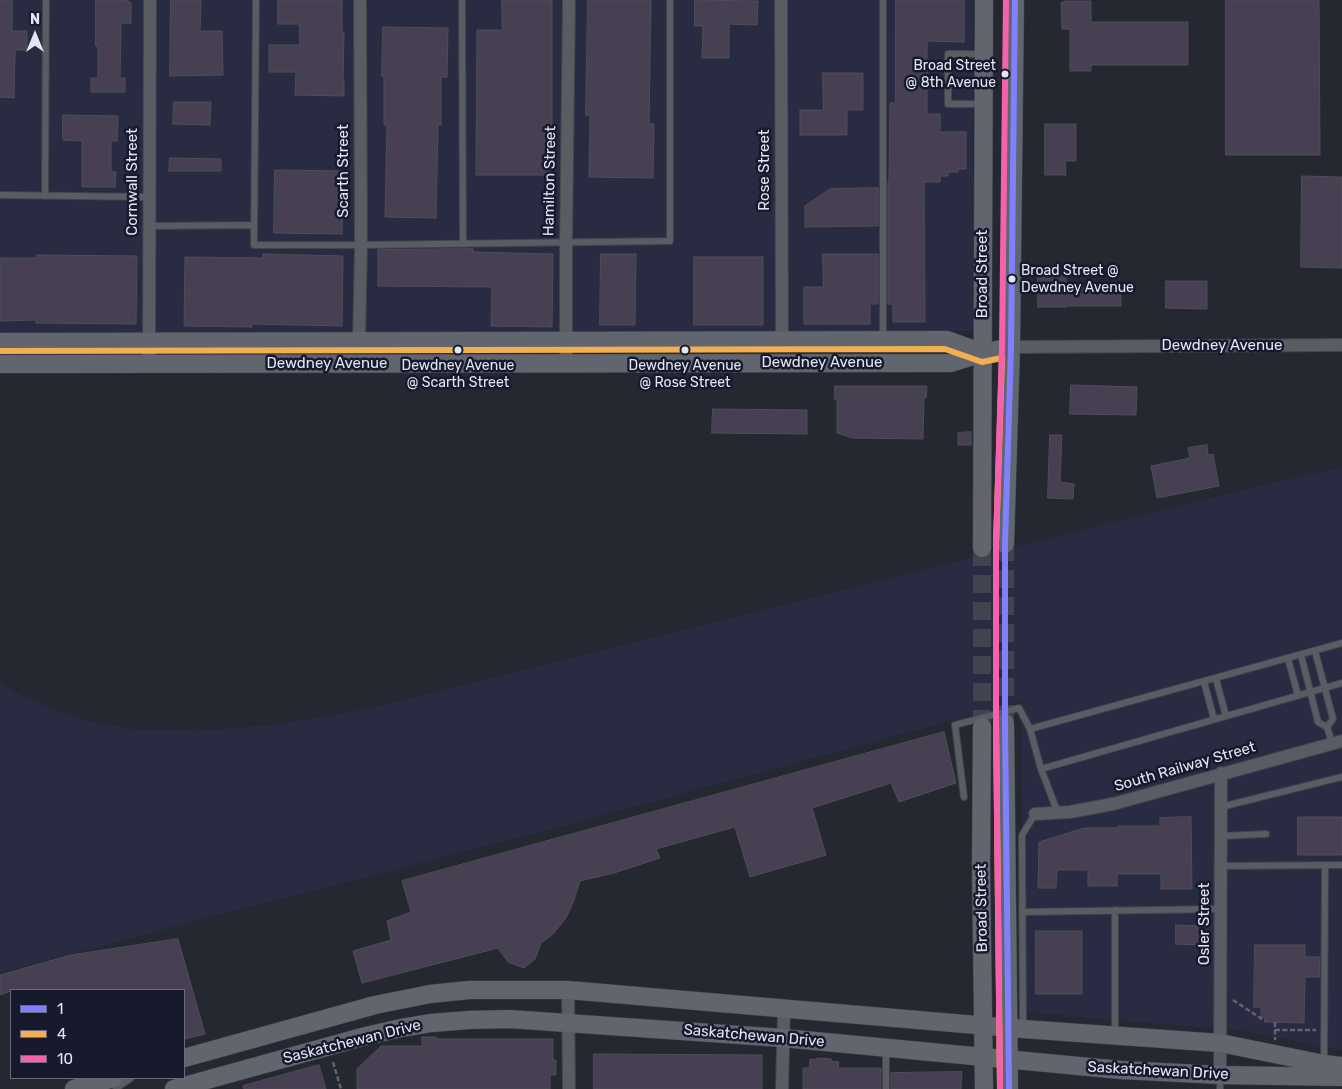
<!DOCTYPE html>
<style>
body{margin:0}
#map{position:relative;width:1342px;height:1089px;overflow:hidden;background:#252831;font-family:Rubik,sans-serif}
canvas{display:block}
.legend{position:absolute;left:10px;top:989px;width:175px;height:90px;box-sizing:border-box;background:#171a2c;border:1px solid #686b7b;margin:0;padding:6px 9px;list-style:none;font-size:15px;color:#e2e5f2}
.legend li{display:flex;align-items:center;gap:10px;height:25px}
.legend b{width:25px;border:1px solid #686b7b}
.north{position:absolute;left:10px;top:10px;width:50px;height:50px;-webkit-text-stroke:4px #171a2c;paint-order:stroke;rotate:0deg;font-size:14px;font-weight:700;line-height:20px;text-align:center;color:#e2e5f2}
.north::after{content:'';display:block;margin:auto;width:18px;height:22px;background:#e2e5f2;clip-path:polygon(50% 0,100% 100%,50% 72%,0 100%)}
</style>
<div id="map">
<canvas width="1342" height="1089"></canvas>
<ul class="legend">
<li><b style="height:6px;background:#8080ff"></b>1</li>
<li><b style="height:6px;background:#f2ae4f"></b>4</li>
<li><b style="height:6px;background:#f562ab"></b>10</li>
</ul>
<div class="north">N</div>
</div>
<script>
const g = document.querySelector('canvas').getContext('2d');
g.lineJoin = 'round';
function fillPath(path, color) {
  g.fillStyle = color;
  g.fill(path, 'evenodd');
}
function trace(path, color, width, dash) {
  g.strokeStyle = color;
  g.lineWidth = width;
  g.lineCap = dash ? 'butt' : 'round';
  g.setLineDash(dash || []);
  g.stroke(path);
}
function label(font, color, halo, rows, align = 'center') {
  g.font = font + ' Rubik,sans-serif';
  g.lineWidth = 5;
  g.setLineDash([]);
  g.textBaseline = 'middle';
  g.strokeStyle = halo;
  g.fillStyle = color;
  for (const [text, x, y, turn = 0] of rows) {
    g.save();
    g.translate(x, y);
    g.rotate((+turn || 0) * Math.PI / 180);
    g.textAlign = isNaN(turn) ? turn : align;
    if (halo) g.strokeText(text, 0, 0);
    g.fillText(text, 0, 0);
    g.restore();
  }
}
const built = new Path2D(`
 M0,0H973V186H976V331L0,334Z
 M1342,467V1050L1243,1031L1025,1012L1021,702L545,831L211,917L0,973V683L17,693L59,712L98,723L133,729L199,731L280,724L361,710L1200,500Z`);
const building = new Path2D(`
 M0,0H12V31H27V50H15L14,98L0,97Z
 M96,0H127L131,3V23H121L120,78H125V92H91V78H98V46H96Z
 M171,0H201L200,31H222L223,75L170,76Z
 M278,0H342V32H344L343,81H344V96L295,95L296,72H269V45H300L299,24H278Z
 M502,0H552V175H476L477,30H502Z
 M588,0H651L649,124H654L653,178L589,177L590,115H586Z
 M695,0L758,1L757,25L729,24V58H702L703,26H695Z
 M896,0H964V42L927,41V114H940V132H966V169H958V172H948V176H940V182H924L925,322H893V304H888V182H889L890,103H895Z
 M1226,0H1319L1320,155H1226Z
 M1066,1H1091V22H1188V65H1091V71H1070V29H1062L1061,3Z
 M383,27L448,28L447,77H441V125H438L436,218L385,217L387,125H384V76H382Z
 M823,73H863V110H847V135H800V110H823Z
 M174,102H211L210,125L173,124Z
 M63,115L118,116L117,141H111V172H116L115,187H82V141L63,140Z
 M1045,124H1076V161H1065L1066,175H1045Z
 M170,158L221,159V171H169Z
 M275,170L343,171L342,234L274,233Z
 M1302,176L1342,177V268L1301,267Z
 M878,188V226L805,227V206L830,189Z
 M473,249V252L553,254L552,327L491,326L492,287L378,286V250Z
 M263,254L343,256L342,326L252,324V327L184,326L185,257L263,258Z
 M601,254H636L635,325H600Z
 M823,254H878V304H870V324H804V287H823Z
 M37,255L137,256L136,324L36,323V320L0,321V258H37Z
 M694,257H763V325H694Z
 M1038,273L1066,274V287L1121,288V306H1066V307H1038Z
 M1166,281H1207V309L1166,308Z
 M1071,385L1137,387L1136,415L1070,414Z
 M835,386H927L926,398H924L923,439L852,438L837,433V399H835Z
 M713,409L807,410V434L712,433Z
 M971,432V445H958V433Z
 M1050,435H1062L1060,482L1074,484L1073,499L1048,498Z
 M1207,445L1208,455L1213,454L1219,486L1157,498L1151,466L1190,458L1188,448Z
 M944,732L956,783L899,802L891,783L812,808L826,855L750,877L735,827L656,849L660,858L614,873L580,881L574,900L566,918L552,935L541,943L535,959L524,968L508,962L498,948L362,983L353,951L391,940L387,921L411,912L402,881Z
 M1191,817L1192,889H1161V874H1117V886H1088V870H1057L1056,888H1038L1039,842L1084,828H1118V826H1160V818Z
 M1298,817H1342V855H1298Z
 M1176,925L1201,926V945L1176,944Z
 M1036,931H1082V994H1036Z
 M178,939L205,1034L184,1039V990H11V991L0,995V975L71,955Z
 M1255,945H1305V957H1320L1319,977H1305L1304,1023L1265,1022V1017H1261V1007H1254Z
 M422,1037H436L437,1039H553V1060H556V1075H550V1089H357V1069L381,1046H422Z
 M594,1054L762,1055V1089H594Z
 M817,1058L831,1059V1061L839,1062L838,1068H881V1089H803V1068H809L810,1059L817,1060Z
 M319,1065L326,1089H244L243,1086Z
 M962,1072L961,1089H891V1073Z`);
const secondaryTunnel = new Path2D(`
 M982,548V727
 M1005,723V544`);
const path = new Path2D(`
 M1233,1000L1265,1021
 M1275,1022V1040
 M1275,1030H1316
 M333,1062L341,1089`);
const service = new Path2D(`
 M256,0L254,245H361L670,241V0
 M462,0L463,244
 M883,0V339
 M981,104H948V54H982
 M0,195L150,197
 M45,196L46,0
 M150,226L254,225
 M1315,651L1333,719L1327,727
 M1301,655L1318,722L1327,727L1332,743
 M1288,659L1298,695
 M1216,679L1226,716
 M1204,682L1214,719
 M1030,729L1342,643
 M1041,769L1342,683
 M964,797L955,725L1019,708L1030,729L1041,769L1058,813
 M1221,807L1342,777
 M1221,836L1266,834
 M1221,866L1342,865
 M1022,912L1221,909
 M1023,1028L1022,835L1035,814
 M1115,1034V910
 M886,1050V1089
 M1324,1064L1325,865
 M1220,1076V1089
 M116,1089L118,1087L131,1078`);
const minor = new Path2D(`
 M781,0L782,340
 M359,341L361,245L360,0
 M1011,347L1342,345
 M566,363V242L569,0
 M149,364L150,0
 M1035,814L1070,812L1113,804L1342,741
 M568,990L569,1089
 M1220,1075L1221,773
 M782,1089L784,1009`);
const secondary = new Path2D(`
 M0,342L947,340L983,353
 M0,364L951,363L983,353L1011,347
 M1005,544L1011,347L1015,0
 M982,548L984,0
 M1005,723L1009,1089
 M982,727L981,866L984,1089
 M184,1058L375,1005L430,994L469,990H568L1023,1029L1220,1043L1324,1064L1342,1066
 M74,1089L114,1078
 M174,1089L366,1036L401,1028L431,1023L469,1020L509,1019L783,1038L1121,1070L1220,1075L1342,1077`);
const bus1 = new Path2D(`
 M1009,1089L1005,723V544L1011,347L1015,0`);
const bus2 = new Path2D(`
 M0,351L945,349L982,362L1002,358L996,544V723L1000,1089`);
const bus3 = new Path2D(`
 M1000,1089L996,723V544L1002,347L1006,0`);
const markers = [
 [1005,74,4.5,"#e2e5f2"],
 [1012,279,4.5,"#e2e5f2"],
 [458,350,4.5,"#e2e5f2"],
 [685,350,4.5,"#e2e5f2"]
];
const busNames = [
 ["Broad Street",996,66,"right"],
 ["@ 8th Avenue",996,83,"right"],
 ["Broad Street @",1021,271,"left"],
 ["Dewdney Avenue",1021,288,"left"],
 ["Dewdney Avenue",458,366],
 ["@ Scarth Street",458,383],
 ["Dewdney Avenue",685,366],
 ["@ Rose Street",685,383]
];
const streetNames = [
 ["Rose Street",765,170,-90],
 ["Scarth Street",344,171,-90],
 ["Hamilton Street",550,181,-89],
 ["Cornwall Street",133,182,-90],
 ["Broad Street",983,274,-90],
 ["Dewdney Avenue",1222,346],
 ["Dewdney Avenue",822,363],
 ["Dewdney Avenue",327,364],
 ["South Railway Street",1185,767,-16],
 ["Broad Street",982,908,-91],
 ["Osler Street",1205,924,-90],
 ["Saskatchewan Drive",754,1036,5],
 ["Saskatchewan Drive",352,1042,-14],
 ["Saskatchewan Drive",1158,1071,3]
];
fillPath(built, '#282b42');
fillPath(building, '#464052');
trace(building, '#4f4e56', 1);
trace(secondaryTunnel, '#41444e', 18, [18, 9]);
trace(service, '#41434c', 8);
trace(minor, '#41434c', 14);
trace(secondary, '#41434c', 19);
trace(path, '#62646b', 2.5, [5, 2.5]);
trace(service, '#5a5c63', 6);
trace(minor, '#5a5c63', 12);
trace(secondary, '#60656e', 18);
trace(bus1, '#8080ff', 6);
trace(bus2, '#f2ae4f', 6);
trace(bus3, '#f562ab', 6);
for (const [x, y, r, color] of markers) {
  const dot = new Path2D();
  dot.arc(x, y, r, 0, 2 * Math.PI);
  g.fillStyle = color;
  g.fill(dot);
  trace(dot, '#171a2c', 2);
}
label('14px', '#e2e5f2', '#171a2c', busNames);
label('15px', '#e2e5f2', '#171a2c', streetNames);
</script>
